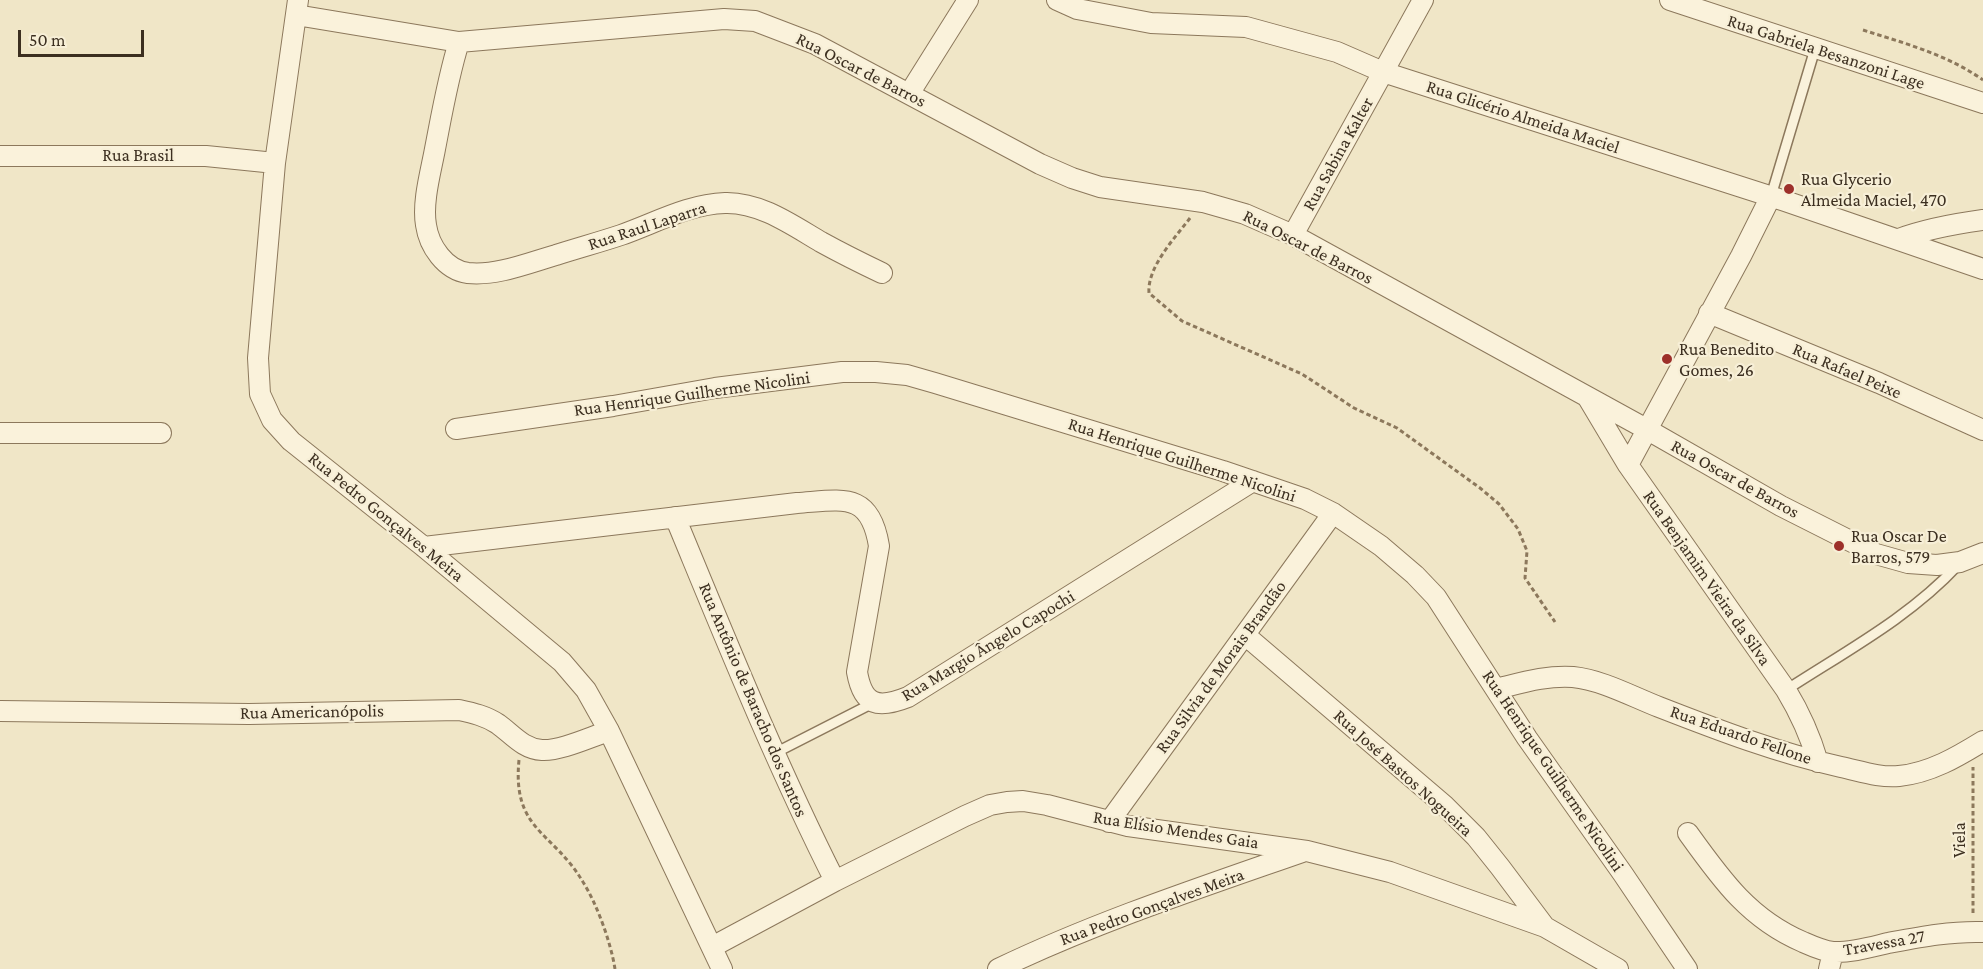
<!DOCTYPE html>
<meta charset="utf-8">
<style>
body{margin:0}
#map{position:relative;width:1983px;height:969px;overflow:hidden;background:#f0e6c7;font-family:"Crimson Pro",serif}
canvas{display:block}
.scale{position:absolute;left:18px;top:30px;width:126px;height:27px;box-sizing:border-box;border:3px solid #3c2f20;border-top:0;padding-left:8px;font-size:18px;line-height:21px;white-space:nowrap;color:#3c2f20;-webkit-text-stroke:4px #f7efd7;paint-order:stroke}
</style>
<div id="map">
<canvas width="1983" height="969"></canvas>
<div class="scale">50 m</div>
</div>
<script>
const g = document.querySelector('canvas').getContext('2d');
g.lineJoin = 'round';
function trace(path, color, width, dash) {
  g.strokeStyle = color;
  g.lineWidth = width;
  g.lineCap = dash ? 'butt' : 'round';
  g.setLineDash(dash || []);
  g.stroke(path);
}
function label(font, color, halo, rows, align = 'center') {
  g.font = font + ' "Crimson Pro",serif';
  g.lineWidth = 4.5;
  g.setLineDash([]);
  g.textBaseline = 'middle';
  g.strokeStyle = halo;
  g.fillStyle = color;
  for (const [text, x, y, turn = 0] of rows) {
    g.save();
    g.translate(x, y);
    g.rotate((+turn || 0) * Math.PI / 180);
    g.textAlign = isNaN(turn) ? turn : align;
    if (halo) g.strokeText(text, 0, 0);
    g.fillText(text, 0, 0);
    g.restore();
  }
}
const path = new Path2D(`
 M1863,30C1904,43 1948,55 1983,80
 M1190,218C1175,238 1147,267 1149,293L1182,321L1302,374L1354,408L1397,428L1480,488L1499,504L1518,529L1527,551L1525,578L1555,622
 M519,760C512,831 553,831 583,882C597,904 611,943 615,969
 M1973,913V767`);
const lane = new Path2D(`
 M1771,196L1815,49
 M1786,690C1846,651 1910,617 1958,565
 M775,753L873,703`);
const street = new Path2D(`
 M298,0L275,163L258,358L260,394L272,420L291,441L424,547L562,662L586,690L609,731L722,969
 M1057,0L1077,9L1151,23L1246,27L1337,52L1383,72L1785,201L1983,269
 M1670,0L1983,103
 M296,15L459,42
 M909,94L968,0
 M0,156H206L275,163
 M1293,235L1423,0
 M1899,239C1926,229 1954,224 1983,220
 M882,273C861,263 841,253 821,242C792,225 760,202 725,203C689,204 655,223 621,235C600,242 578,248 556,255C528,263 497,276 468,273C445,270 429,246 426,225C422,202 431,171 435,149C442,113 448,77 459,42L724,19L755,21L815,44L1040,164L1072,178L1100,187L1203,202L1245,214L1293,235L1648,430L1781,506L1876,554L1908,563L1937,565L1960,562L1983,553
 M1709,313L1879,383L1983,430
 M1588,398L1628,465L1786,690C1800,713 1810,735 1818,762
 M456,429L613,406L715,388L842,372H876L907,375L935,383L1223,471L1305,499L1333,513L1381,546L1415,575L1436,597L1527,738L1623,874L1687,969
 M0,433H161
 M1628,465L1741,256L1771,196
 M675,517C726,640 775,762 835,881
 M424,547L797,503C843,500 870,491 879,546L857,672C863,706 878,709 908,697L1253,481
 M1245,635L1444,805L1476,837L1500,867L1545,927
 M1496,689C1521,683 1547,675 1573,677C1602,680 1631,696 1659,707C1718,730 1778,753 1841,767C1860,771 1880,778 1899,776C1930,773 1957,757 1983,741
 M0,711L249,714L459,710C473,713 486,716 498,724C512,734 523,749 542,750C561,751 590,737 609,731
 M1109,822L1333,513
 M1688,833C1721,879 1749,919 1803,942C1812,946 1823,951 1833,952C1850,953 1871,947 1888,943C1920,937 1950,931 1983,932
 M712,947L835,881L965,816L990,805L1007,802L1023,801L1047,805L1128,826L1307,851L1390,872L1545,927L1618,969
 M998,969C1096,922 1199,888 1302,852
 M1829,969L1833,952`);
const markers = [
 [1789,189,6,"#9d302a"],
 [1667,359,6,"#9d302a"],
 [1839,546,6,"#9d302a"]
];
const streetNames = [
 ["Rua Gabriela Besanzoni Lage",1826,52,18],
 ["Rua Oscar de Barros",861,70,27],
 ["Rua Glicério Almeida Maciel",1523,117,18],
 ["Rua Sabina Kalter",1338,154,-61],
 ["Rua Brasil",138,155],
 ["Rua Raul Laparra",647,226,-18],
 ["Rua Oscar de Barros",1308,247,27],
 ["Rua Rafael Peixe",1847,371,23],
 ["Rua Henrique Guilherme Nicolini",692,394,-8],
 ["Rua Henrique Guilherme Nicolini",1182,460,18],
 ["Rua Oscar de Barros",1735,479,29],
 ["Rua Pedro Gonçalves Meira",386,517,39],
 ["Rua Benjamim Vieira da Silva",1707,578,55],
 ["Rua Margio Ângelo Capochi",988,646,-31],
 ["Rua Silvia de Morais Brandão",1221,667,-54],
 ["Rua Antônio de Baracho dos Santos",753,700,67],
 ["Rua Americanópolis",312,712,-1],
 ["Rua Eduardo Fellone",1741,735,19],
 ["Rua Henrique Guilherme Nicolini",1553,771,56],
 ["Rua José Bastos Nogueira",1403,773,42],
 ["Rua Elísio Mendes Gaia",1176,830,9],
 ["Viela",1959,840,-90],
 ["Rua Pedro Gonçalves Meira",1152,907,-20],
 ["Travessa 27",1884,943,-10]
];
const poiNames = [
 ["Rua Glycerio",1801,179],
 ["Almeida Maciel, 470",1801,200],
 ["Rua Benedito",1679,349],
 ["Gomes, 26",1679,370],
 ["Rua Oscar De",1851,536],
 ["Barros, 579",1851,557]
];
trace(lane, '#8c785c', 12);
trace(street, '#8c785c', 22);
trace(path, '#8c785c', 3, [4.5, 3]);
trace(lane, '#faf2db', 9);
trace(street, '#faf2db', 20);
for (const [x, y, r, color] of markers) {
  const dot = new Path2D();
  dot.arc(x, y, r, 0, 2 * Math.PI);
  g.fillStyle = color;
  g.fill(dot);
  trace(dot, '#f7efd7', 2);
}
label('18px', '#3c2f20', '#f7efd7', streetNames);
label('18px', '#3c2f20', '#f7efd7', poiNames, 'left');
</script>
